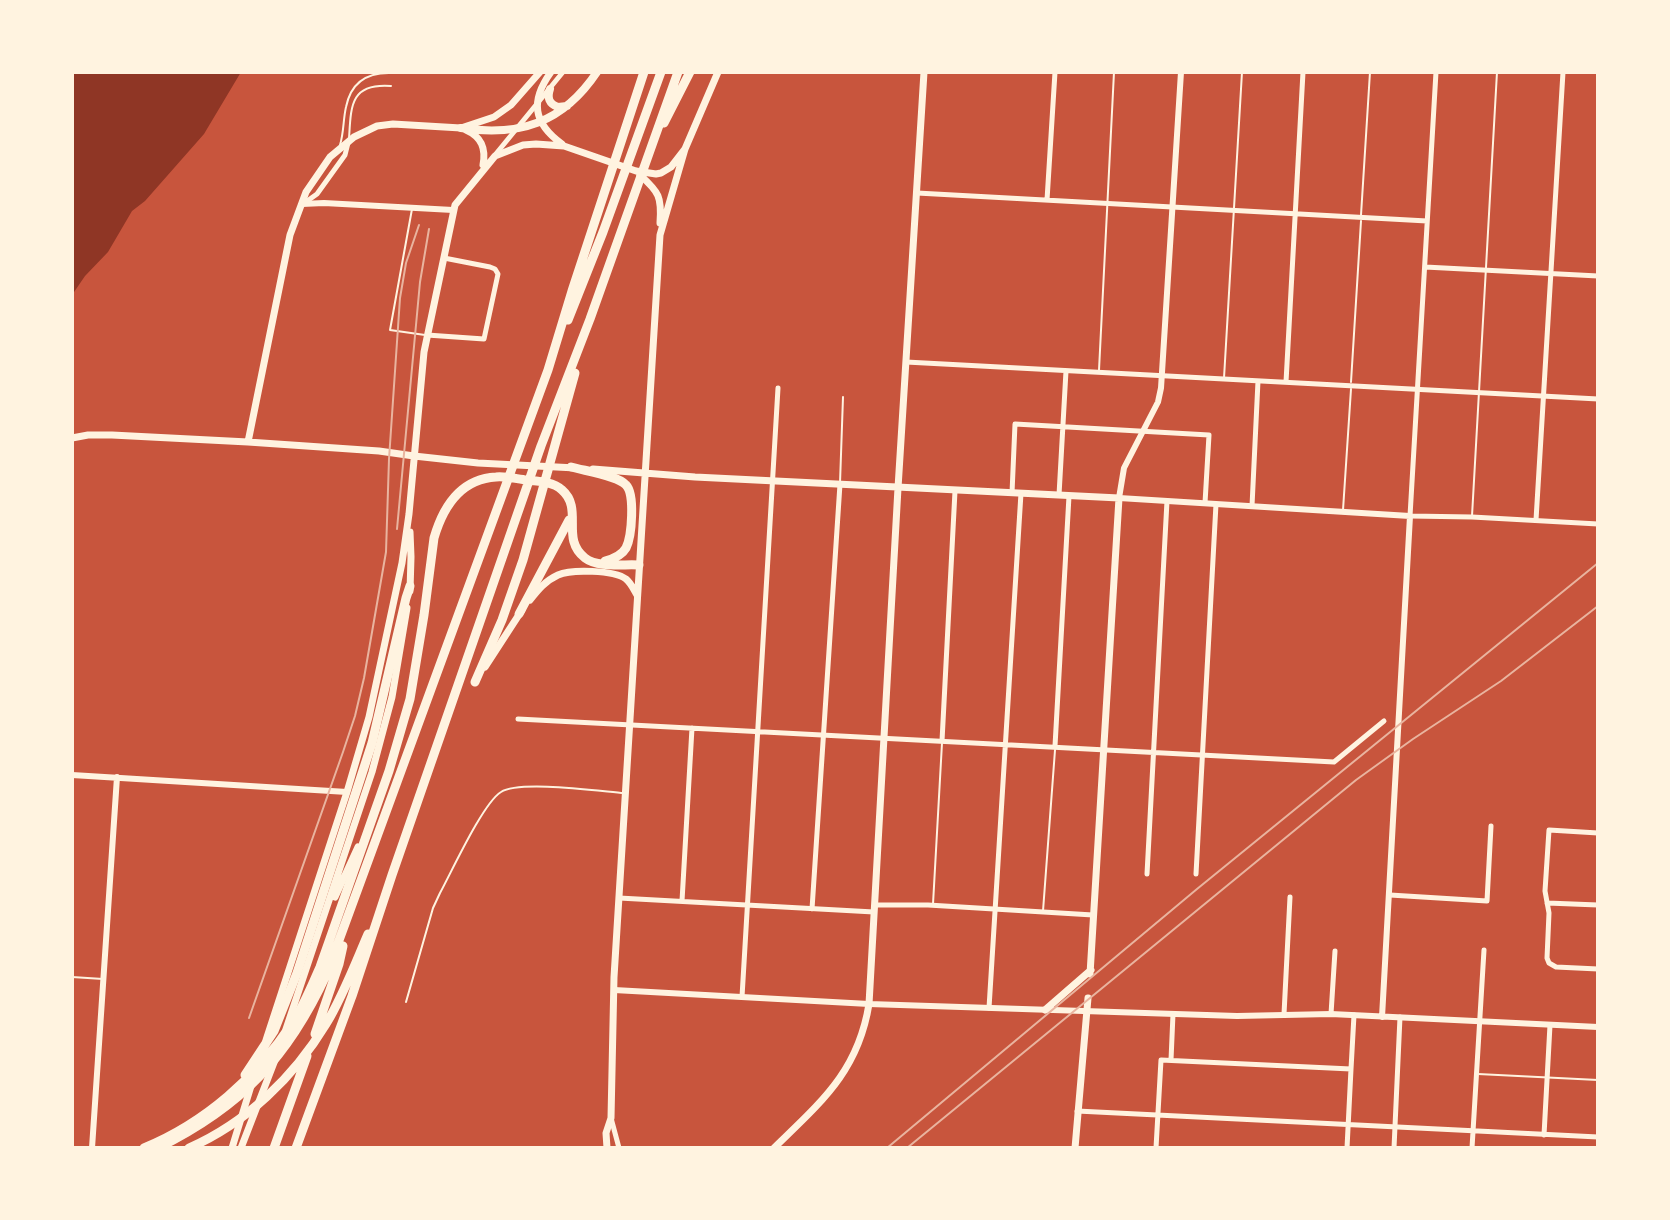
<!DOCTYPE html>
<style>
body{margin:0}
#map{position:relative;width:1670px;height:1220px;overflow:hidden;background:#c8553d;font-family:Inter,sans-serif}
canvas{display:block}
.frame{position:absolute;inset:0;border:74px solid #fff3e0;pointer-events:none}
</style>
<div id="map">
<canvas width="1670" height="1220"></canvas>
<div class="frame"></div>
</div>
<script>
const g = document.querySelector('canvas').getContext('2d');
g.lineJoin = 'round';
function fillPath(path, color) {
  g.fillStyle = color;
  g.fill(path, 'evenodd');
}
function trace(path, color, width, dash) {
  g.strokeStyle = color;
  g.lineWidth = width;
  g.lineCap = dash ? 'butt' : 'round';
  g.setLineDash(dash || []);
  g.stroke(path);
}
const water = new Path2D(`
 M72,72H241L204,134L145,201L132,211L108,252L85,276L72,295Z`);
const service = new Path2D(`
 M349,139C351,106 350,83 391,86
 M340,145C344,132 343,120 346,107C351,82 368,72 392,73
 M412,209L390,330L425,335
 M1361,215L1370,72
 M1099,370L1114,72
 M1224,378L1242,72
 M1351,382L1361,221
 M840,483L843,397
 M1343,510L1351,389
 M1472,516L1497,72
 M933,904L942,743
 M1043,911L1055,750
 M72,977L103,979
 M406,1002L433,908L440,893C452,871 483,803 501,792C519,780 599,791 624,793
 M1478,1074L1598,1080`);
const minor = new Path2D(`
 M1436,72L1410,516L1472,517L1598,524
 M495,155L563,72
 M917,193L1427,221
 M1047,200L1055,72
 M303,204L317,194L345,155L348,143
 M1425,267L1598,276
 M427,335L484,339L498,274L495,269L490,267L444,258
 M906,362L1598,399
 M1286,382L1303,72
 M1012,493L1015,424L1209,435L1205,503
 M1059,495L1066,371
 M1252,506L1258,381
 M1536,520L1563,72
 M518,719L1334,762L1384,721
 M942,741L955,491
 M1055,746L1069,496
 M1598,833L1549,830L1545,891L1549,913L1547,958L1549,963L1556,967L1598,969
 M1147,874L1167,501
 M1196,874L1216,504
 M1390,895L1487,901L1491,826
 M619,898L874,912
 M682,901L692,728
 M1547,903L1598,905
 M875,905H928L1093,915
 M812,909L840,484
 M742,997L778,388
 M989,1008L1021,493
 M1284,1014L1290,897
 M1331,1014L1335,951
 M1171,1060L1173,1014
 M1077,1111L1598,1137
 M611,1118L619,1148
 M1544,1135L1550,1025
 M1156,1148L1161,1060L1351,1069L1354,1015
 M1347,1148L1351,1069
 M1394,1148L1400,1017
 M1472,1148L1484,950`);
const tertiary = new Path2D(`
 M1181,72L1161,388L1158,402L1124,468L1119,498L1410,516L1382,1017
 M302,204L324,203L453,210
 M72,775L347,792
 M614,990L869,1004L1237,1016L1331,1014L1598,1027
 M92,1148L117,777`);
const secondary = new Path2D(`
 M551,72C530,101 533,123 562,144
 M466,130C482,137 486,149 483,165
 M640,175C659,192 662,197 660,223
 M72,438L88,435H112L248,442L379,451L414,456L478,463L576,468
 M248,442L290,235L306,192L330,157L354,137L377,126L393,124L461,128L494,117L511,105L540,72
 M593,469L695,477L1119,498L1090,974
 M410,591L411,557L410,532
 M530,600C538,590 545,581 558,575C571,569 614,570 626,579C631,583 634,590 637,595
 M485,667L522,610
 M335,897L358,847
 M1045,1010L1091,970
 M286,1029L372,772L392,697L407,608
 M266,1040L347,792L369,717L402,563L409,514L424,352L455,205L495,156L523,145L536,144L564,146L636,171L656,174L661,173L671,167L685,149
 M232,1148L251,1086
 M241,1148L275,1060
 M607,1148L606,1133L611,1118L614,977L660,235L685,149L718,72
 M774,1148C821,1102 858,1072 869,1004L898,488L924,72
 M1075,1148L1088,998`);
const trunk = new Path2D(`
 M550,89C547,98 549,104 558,107L567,106
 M461,128C519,137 563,123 597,72`);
const motorway = new Path2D(`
 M664,123L690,72
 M568,320L603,232L661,72
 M571,467C585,471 617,475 626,485C635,494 632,536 626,548C622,555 613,559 605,561
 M519,614L569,520
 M475,682L502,620L523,560L575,373
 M315,1034L339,964L343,946
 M245,1075L274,1031L297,973L372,743L406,598L410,586
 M144,1148C205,1123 257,1077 293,1022C304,1005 312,985 320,967L389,771L410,699L424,615L434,538C443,507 460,479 496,477C506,476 517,479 527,480C538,481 554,482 562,490C584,509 560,539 585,558C598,568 623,564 639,565
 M158,1148C241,1107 288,1058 327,973L548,370L572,291L644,72
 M189,1148C246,1123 294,1077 326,1024C343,996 355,964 368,934
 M274,1148L307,1056
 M296,1148L352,996L392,875L541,446L590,319L678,72`);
const tram = new Path2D(`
 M397,529L420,282L429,229
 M249,1018L343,752L355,716L364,678L386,552L389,459L400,298L406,263L419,225`);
const rail = new Path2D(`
 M887,1148L1197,889L1598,563
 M907,1148L1356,780L1413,739L1501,681L1598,606`);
fillPath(water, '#8f3625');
trace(service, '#fff3e0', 2);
trace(minor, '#fff3e0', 5);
trace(tertiary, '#fff3e0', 6);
trace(secondary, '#fff3e0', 7);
trace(trunk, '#fff3e0', 8);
trace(motorway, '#fff3e0', 9);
trace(tram, '#e9b49f', 2);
trace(rail, '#e9b49f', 2);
</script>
